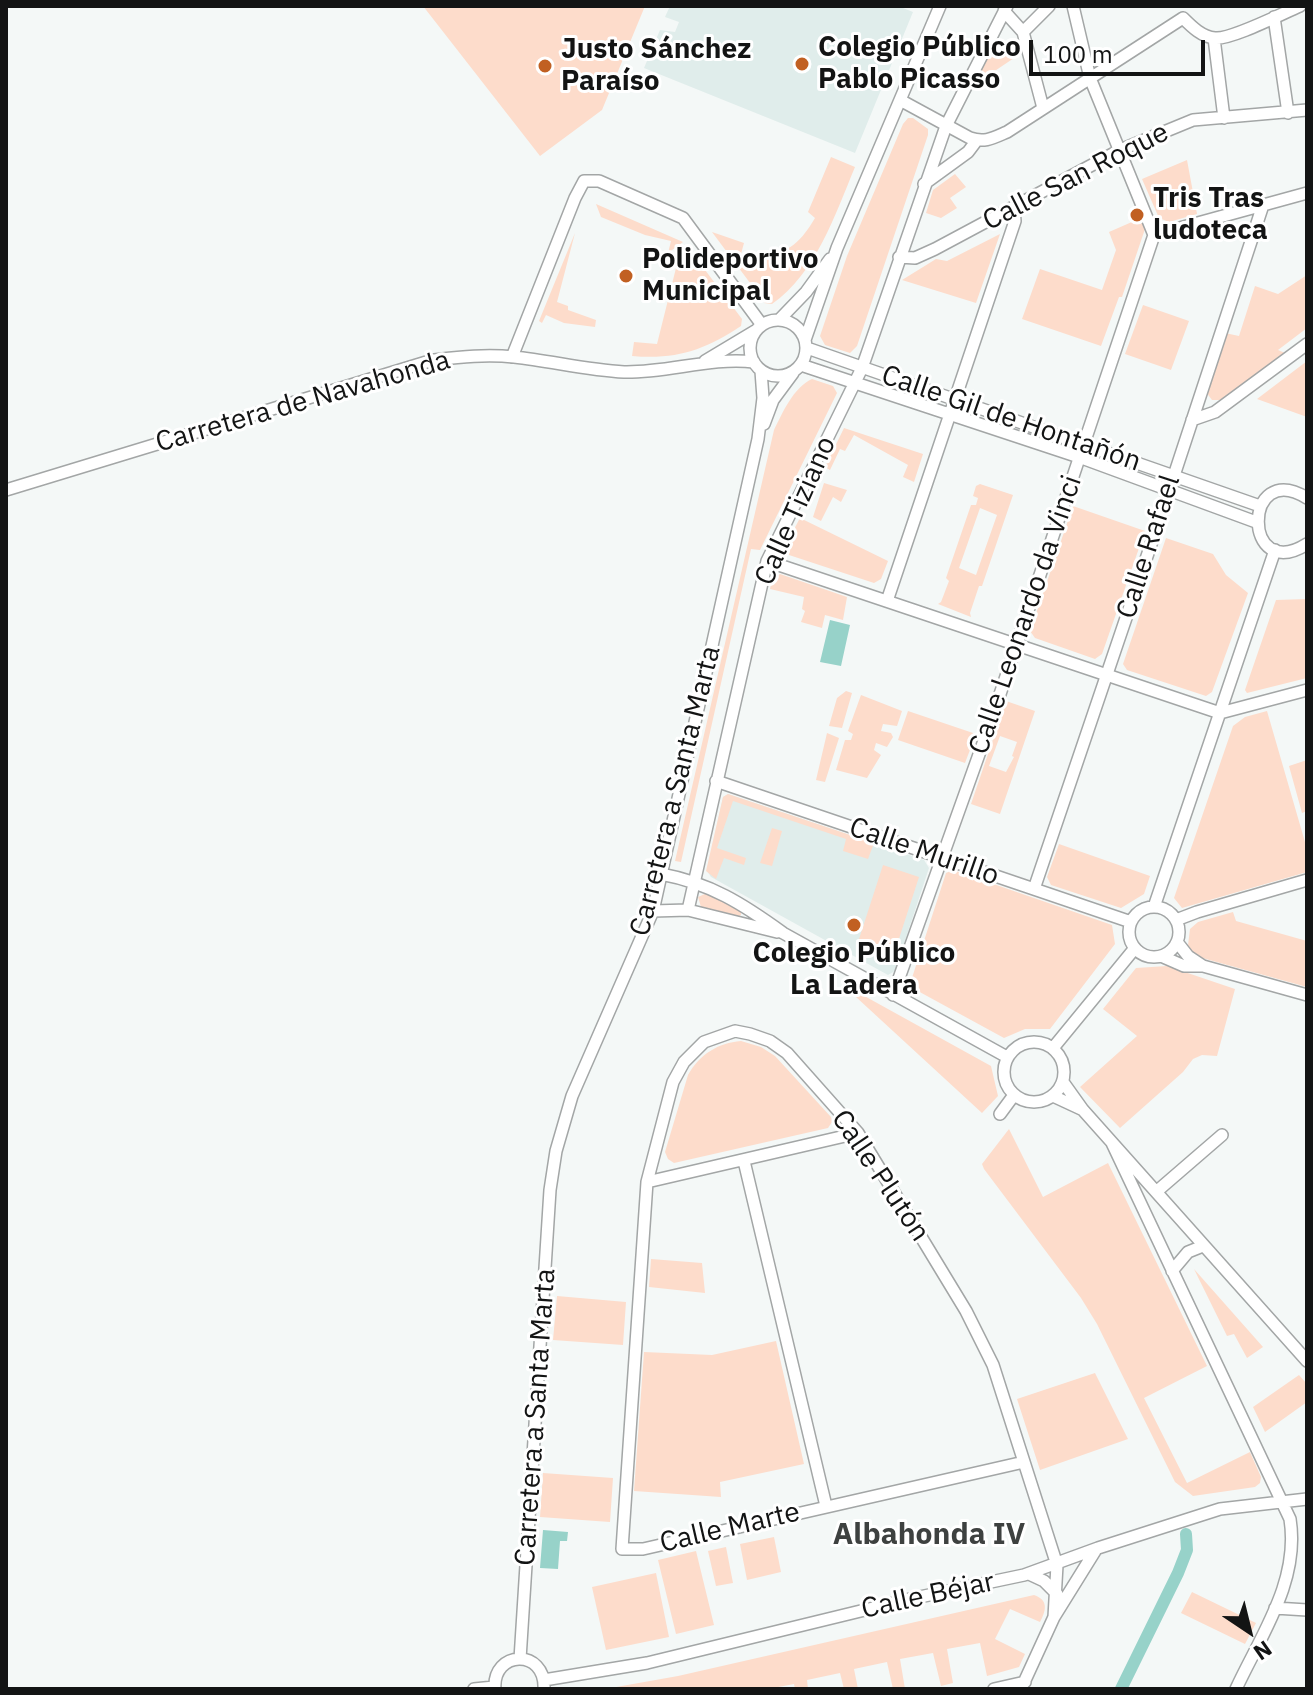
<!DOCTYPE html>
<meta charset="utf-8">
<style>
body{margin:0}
#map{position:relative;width:1313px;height:1695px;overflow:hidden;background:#f4f8f7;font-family:"IBM Plex Sans",sans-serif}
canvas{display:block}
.frame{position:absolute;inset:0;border:8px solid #131414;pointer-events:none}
.north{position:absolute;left:1209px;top:1591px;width:80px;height:80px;-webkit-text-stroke:6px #fff;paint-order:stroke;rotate:145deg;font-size:22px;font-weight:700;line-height:32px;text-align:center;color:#131414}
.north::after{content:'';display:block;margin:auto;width:28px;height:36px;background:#131414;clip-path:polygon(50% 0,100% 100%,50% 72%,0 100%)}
.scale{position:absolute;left:1029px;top:40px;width:176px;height:36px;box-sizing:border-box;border:4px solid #131414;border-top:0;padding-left:10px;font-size:24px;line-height:28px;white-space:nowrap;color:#131414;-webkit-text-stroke:6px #fff;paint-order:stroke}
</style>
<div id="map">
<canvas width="1313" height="1695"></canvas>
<div class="frame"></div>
<div class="north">N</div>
<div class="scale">100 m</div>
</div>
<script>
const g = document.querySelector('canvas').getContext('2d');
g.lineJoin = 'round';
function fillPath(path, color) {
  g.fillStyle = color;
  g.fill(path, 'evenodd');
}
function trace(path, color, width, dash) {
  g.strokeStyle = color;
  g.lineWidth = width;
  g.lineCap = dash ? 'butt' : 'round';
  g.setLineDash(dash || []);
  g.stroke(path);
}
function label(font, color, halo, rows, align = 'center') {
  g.font = font + ' "IBM Plex Sans",sans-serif';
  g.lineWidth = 6;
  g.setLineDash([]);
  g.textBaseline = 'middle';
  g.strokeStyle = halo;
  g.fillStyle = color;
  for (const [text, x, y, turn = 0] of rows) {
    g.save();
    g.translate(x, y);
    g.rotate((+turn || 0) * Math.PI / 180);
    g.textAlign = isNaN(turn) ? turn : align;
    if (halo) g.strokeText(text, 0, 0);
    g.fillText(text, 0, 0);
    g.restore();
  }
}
const built = new Path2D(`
 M670,6H898L913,12L855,153L644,68L660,30L675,32L679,22L665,17Z
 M728,794L924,860L929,868L895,971L888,975L711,877L707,871L723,797Z`);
const green = new Path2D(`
 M423,6H645L602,110L540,156Z
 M995,44L1010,52L1014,58L980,81L975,82Z
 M908,118H913L928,129V135L857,346L850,353L825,345L820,336L847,256L903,124Z
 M831,157L855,167C835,215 816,273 772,304L764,303L771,298L766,291L759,295L712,232L744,243L741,254C779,258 795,252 815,218L808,212Z
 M1187,160L1197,214L1169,222L1159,218L1142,179Z
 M955,174L966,187L950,198L957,208L941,218L926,213L933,190Z
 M596,204L683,242L668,253L671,241L645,235L601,217Z
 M1141,218L1145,229L1122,297H1119L1101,346L1022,319L1040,269L1102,290L1116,250L1109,232Z
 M575,233L557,302L568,306V310L596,320L595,327L564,323L546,315L542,323L539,321Z
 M1000,234L976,303L902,280L936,259L947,261Z
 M690,250L742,319L741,326C705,350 676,360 632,356L634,342L657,344L677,264L674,262Z
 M1307,275V328L1278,350L1285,353L1220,400H1212L1206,392L1225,333L1239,336L1255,286L1278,294Z
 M1143,305L1189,321L1171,370L1125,354Z
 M1307,361V417L1257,399Z
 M812,379L833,386L837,393L760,550L751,549L681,862L675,861L774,430C783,412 793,388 812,379Z
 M844,428L923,454L914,482L903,477L908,465L854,435L845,451L840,449L830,470L825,467Z
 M824,483L847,490L841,502L833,497L821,521L813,517Z
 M980,484L1013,495L982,586H979L970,613L971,617L938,604L941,602L949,581L946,578L971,505H976L978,498L973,496L976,486ZM980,508L997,515L976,575L959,568Z
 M1073,506L1145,531L1102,654L1095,659L1035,638L1030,631Z
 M800,518L888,561L881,579L874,583L789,555L784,548Z
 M1166,538L1213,554L1226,575L1248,593L1212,692L1206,696L1127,670L1123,664Z
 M780,574L847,597L843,620L825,615L822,628L801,622L805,611L802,609L804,597L770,589L772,580Z
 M1307,599V678L1247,693L1245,690L1276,600Z
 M846,691L852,693L842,728L829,726L837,698Z
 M861,695L902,711L897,726L883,724L881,731L891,733L893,737L887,747L876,743L874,750L881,755L867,778L836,770L845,740H851L853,734L848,731Z
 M1006,701L1035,711L1000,814L971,804ZM1000,736L1017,742L1012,756L1014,757L1006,772L989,766Z
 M908,711L976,734L965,763L898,740Z
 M1267,711L1307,849V872L1182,908L1174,898L1233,726L1245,717Z
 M827,733L839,738L825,782L816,780Z
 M1307,760V811L1302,813L1289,766Z
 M728,794L874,843L868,859L843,851L846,839L733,801L717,848L746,858L744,865L724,858L716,879L706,871L723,797Z
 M772,828L782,831L772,866L760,863Z
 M1059,844L1150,876L1144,894L1121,908L1051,885L1047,877Z
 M883,865L919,877L895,951L859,939Z
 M953,870L1112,925L1115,944L1050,1029H1025L1004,1038L916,990L910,984L946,873Z
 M707,893L741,912V915L738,917L701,907L698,897Z
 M1233,912L1236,921L1307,941V987L1195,956L1188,945L1190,929L1198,922Z
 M1167,966L1235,989L1217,1056L1202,1055L1193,1059L1183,1072L1120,1128L1080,1087L1137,1036L1103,1009L1136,968Z
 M859,993L991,1066L998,1096L982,1113L856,997Z
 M741,1041L761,1047L775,1056L831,1117L832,1122L828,1128L674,1163L668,1159L665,1152L688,1075C700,1054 718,1043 741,1041Z
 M1009,1129L1043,1197L1108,1163L1207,1366L1144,1398L1187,1483L1250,1452L1261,1477L1260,1483L1255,1487L1193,1496L1175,1482L1097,1324L1081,1298L984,1169L982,1164Z
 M651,1259L702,1263L705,1293L649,1287Z
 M1194,1269L1263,1347L1247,1358L1234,1334L1227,1336Z
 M557,1296L626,1302L623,1345L553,1340Z
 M776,1341L804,1464L720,1482L721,1497L634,1491L644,1352L712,1355Z
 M1095,1373L1128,1439L1040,1470L1017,1399Z
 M1299,1375L1307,1384V1402L1265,1432L1253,1407Z
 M543,1473L613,1478L610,1522L540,1517Z
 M774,1537L781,1572L747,1580L740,1544Z
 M726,1547L733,1583L716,1586L708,1551Z
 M696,1551L714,1625L676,1634L658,1560Z
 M656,1573L669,1637L606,1650L592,1587Z
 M1192,1592L1256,1623L1245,1644L1181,1613Z
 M1034,1595C1049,1600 1046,1611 1040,1622L1010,1609L995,1639L1025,1654L1019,1667L987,1676L980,1643L947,1649L953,1683L941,1686L933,1653L900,1659L905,1689H893L887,1662L854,1669L858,1689H844L840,1673L807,1680L808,1689H795L794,1684L768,1689H605L678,1676Z`);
const water = new Path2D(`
 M830,620L850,625L841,666L820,662Z
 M543,1530L568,1532L567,1541H560L558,1569L540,1568Z`);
const canal = new Path2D(`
 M1121,1689L1178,1573L1187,1550L1186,1534`);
const street = new Path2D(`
 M1073,6L1090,78L1154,235
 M1004,11L1023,32L1043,108
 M1274,17L1288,113
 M1183,18C1192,27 1202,37 1215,38C1231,40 1283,13 1300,6
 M1023,32L1049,6
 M1214,38L1224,118
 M900,100L970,138C985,143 993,138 1007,132L1183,18
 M924,184L968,152L977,140
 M1154,235L1307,193
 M899,257L915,258L935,249L1120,150L1193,120L1307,110
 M750 348a28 28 0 1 1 56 0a28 28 0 1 1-56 0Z
 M779,320L806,292L830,259
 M805,340L837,248L940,6
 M807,348L1260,506
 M512,357L575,198L584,181H599L683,218L762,325
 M705,361L755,331
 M801,365L1079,457L1256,522
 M1192,420L1215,412L1307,344
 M764,424L773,400L793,373
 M6,490L433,360C460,357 486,354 514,357C551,361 587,370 624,372C668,373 710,357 754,362
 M1307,498C1242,458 1242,585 1307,544
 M767,561L1220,713L1307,690
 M887,601L1015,221L1014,208
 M716,781L1131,922
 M661,874C710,883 743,904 783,933L1007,1057
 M1034,889L1163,509L1263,205
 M1154,907L1275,550
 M1129 932a25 25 0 1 1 50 0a25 25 0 1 1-50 0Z
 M688,910L767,561L862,368L946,126L1007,6
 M653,911L688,910L777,932
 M1176,920L1197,912L1307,880
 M1177,942L1188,956L1203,966
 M1161,956L1184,966H1203L1307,995
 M893,995L992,718L1154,235
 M1004 1072a30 30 0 1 1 60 0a30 30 0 1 1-60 0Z
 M1053,1048L1135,948
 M1063,1082L1083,1110L1307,1361
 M1053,1096L1081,1109
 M1000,1114L1014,1095
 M1112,1143L1290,1519C1300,1581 1261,1635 1236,1689
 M744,1161L826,1506
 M647,1182L858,1133
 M1156,1192L1222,1135
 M1172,1271L1188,1252L1203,1246
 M1024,1462L643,1549H622L647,1182L673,1082L684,1062L704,1042L735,1031L750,1034L770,1041L787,1053L858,1133L966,1311L993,1365L1057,1565L1054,1617
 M1029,1574L1044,1581L1057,1594
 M1275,1608L1307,1610
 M520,1659L550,1190L556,1151L572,1096L653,911L758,439L763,398L761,371
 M544,1680L647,1663L910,1599L1024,1575L1098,1548L1220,1509L1307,1499
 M474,1689L494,1687
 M495,1689C492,1650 546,1648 544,1689
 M994,1689L1025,1682
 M1021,1689L1054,1617L1095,1551`);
const markers = [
 [802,64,8,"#c16022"],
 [545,66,8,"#c16022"],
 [1137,215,8,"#c16022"],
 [626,276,8,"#c16022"],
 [854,925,8,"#c16022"]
];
const poiNames = [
 ["Colegio Público",818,48],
 ["Pablo Picasso",818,80],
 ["Justo Sánchez",561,50],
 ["Paraíso",561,82],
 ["Tris Tras",1153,199],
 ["ludoteca",1153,231],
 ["Polideportivo",642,260],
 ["Municipal",642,292],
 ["Colegio Público",854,954,"center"],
 ["La Ladera",854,986,"center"]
];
const streetNames = [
 ["Calle San Roque",1076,177,-27],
 ["Carretera de Navahonda",303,402,-16],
 ["Calle Gil de Hontañón",1011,419,19],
 ["Calle Tiziano",796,511,-66],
 ["Calle Rafael",1149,547,-72],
 ["Calle Leonardo da Vinci",1026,615,-71],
 ["Carretera a Santa Marta",676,791,-76],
 ["Calle Murillo",924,852,19],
 ["Calle Plutón",880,1176,56],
 ["Carretera a Santa Marta",536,1417,-86],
 ["Calle Marte",730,1528,-13],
 ["Calle Béjar",928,1596,-12]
];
const neighbourhoodNames = [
 ["Albahonda IV",929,1535]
];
fillPath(built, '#e0edeb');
fillPath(green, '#fddccb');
fillPath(water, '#97d2c9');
trace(canal, '#97d2c9', 12);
trace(street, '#a3a6a6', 14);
trace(street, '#fff', 11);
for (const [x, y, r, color] of markers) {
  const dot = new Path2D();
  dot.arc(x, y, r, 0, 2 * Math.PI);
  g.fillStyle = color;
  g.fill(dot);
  trace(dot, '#fff', 3);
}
label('bold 28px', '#131414', '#fff', poiNames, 'left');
label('28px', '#131414', '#fff', streetNames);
label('bold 30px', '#3e4140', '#fff', neighbourhoodNames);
</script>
